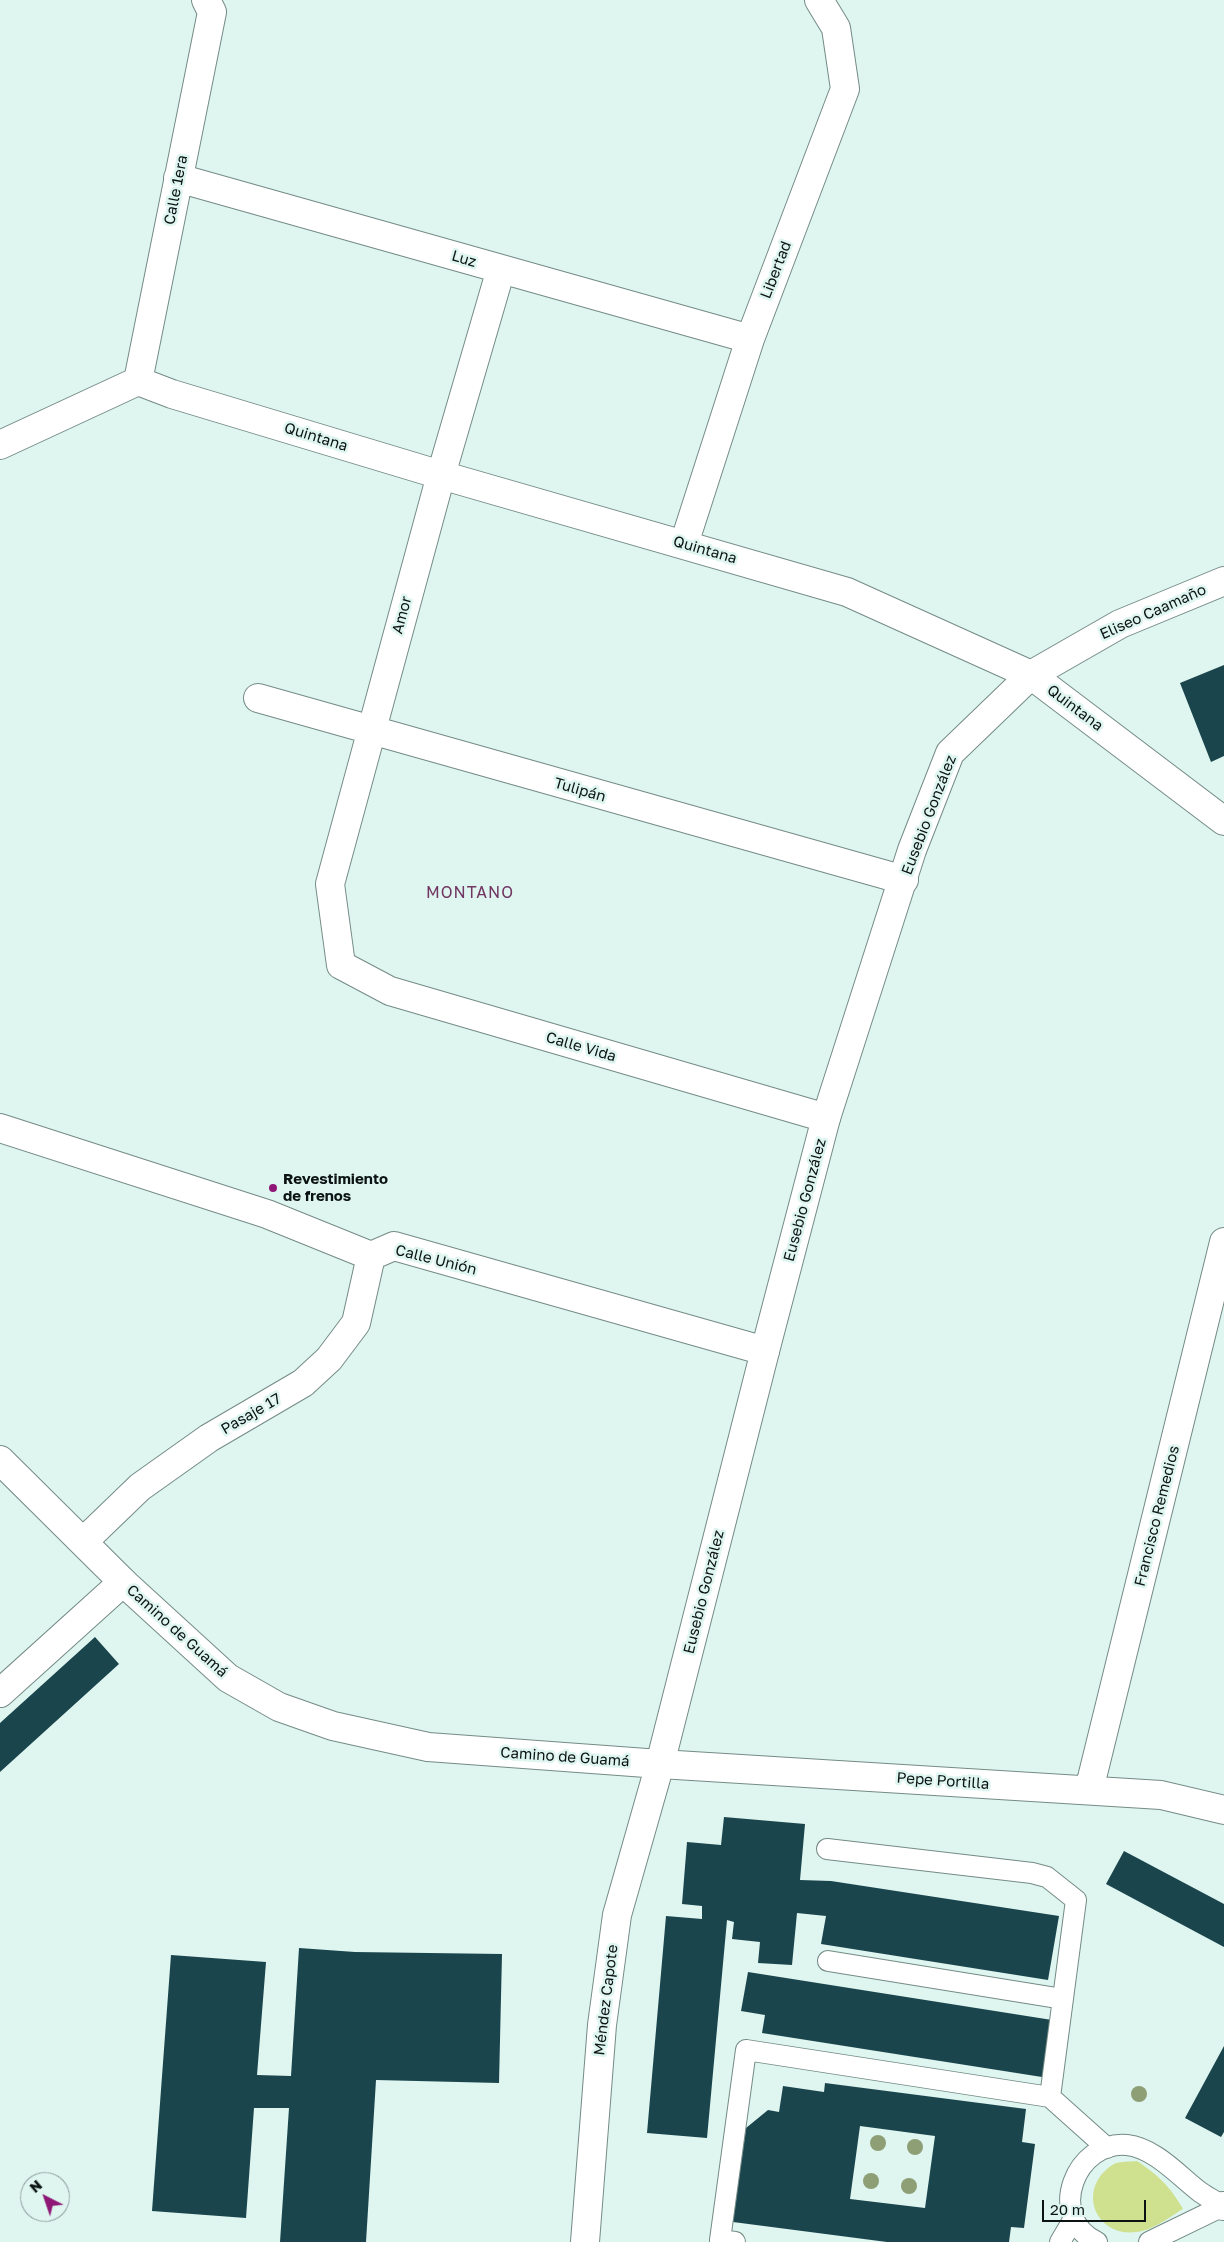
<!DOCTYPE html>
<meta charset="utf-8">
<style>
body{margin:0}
#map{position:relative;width:1224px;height:2242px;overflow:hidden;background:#def5f0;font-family:"Golos Text",sans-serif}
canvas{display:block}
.north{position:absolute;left:20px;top:2172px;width:50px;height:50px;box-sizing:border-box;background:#def5f0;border:1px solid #8a9b98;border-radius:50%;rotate:319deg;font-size:14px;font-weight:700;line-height:20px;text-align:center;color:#0c1413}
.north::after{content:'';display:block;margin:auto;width:18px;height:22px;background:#8f1775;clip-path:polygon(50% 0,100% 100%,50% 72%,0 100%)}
.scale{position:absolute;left:1042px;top:2200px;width:104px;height:22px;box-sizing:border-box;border:2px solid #0c1413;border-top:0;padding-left:6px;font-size:15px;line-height:18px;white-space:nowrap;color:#0c1413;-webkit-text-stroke:4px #def5f0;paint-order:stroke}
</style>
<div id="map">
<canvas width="1224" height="2242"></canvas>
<div class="north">N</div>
<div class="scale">20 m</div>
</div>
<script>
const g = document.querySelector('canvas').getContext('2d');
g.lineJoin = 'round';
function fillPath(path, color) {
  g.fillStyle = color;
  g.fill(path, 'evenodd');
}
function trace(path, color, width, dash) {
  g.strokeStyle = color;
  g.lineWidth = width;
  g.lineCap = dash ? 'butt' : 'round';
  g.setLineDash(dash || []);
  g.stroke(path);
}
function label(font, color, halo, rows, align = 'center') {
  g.font = font + ' "Golos Text",sans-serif';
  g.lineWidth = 5;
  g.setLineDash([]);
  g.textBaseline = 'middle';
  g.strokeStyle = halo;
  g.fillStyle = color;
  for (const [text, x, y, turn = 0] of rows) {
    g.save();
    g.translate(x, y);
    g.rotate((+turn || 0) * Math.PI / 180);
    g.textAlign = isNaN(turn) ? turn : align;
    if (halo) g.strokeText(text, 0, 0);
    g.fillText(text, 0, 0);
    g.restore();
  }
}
const green = new Path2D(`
 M1137,2161C1158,2175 1170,2186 1183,2209C1171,2216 1156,2228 1142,2231C1096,2242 1074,2188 1114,2164C1120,2161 1130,2162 1137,2161Z`);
const building = new Path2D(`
 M1224,665V756L1211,762L1180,683Z
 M95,1637L119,1664L0,1772V1723Z
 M724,1817L805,1824L800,1880L831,1881L1059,1916L1048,1980L821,1944L826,1916L797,1913L792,1965L758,1963L760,1942L732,1939L734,1922L727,1920L707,2138L647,2133L666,1916L702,1919V1906L682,1904L687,1842L721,1845Z
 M1124,1851L1224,1904V1947L1106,1884Z
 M299,1948L355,1952L502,1954L499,2083L376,2080L366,2242H280L289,2108H254L246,2218L152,2211L171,1955L266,1962L257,2075L291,2076Z
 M748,1972L1052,2020L1042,2077L762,2033L765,2015L741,2011Z
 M1224,2046V2132L1221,2137L1185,2118Z
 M825,2083L1026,2109L1022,2142L1035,2144L1024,2228L1011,2227L1009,2242H887L733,2222L746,2128L768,2110L779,2112L783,2086L824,2092ZM860,2126L935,2136L925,2208L850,2199Z`);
const lane = new Path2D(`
 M827,1849L1032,1873L1047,1877L1076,1900L1050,2097
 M828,1961L1063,1999
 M735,2242L720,2240L746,2050L1050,2097L1107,2148
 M1060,2242L1073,2220
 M1097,2242C1045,2217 1076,2140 1127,2145C1155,2148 1179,2176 1200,2192C1207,2197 1215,2201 1223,2206L1149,2242`);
const street = new Path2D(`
 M178,178L750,339
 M501,269L441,475L330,884L341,965L390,991L826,1118
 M138,381L172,394L441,475L847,592L1031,675L1224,821
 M138,381L212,12L206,0
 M0,445L138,381
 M684,544L750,339L845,89L836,28L819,0
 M258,698L904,880
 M0,1128L267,1214L371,1256L394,1246L765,1351
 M84,1541L140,1487L209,1438L303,1383L329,1359L356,1323L371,1256
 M0,1693L123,1582
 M660,1764L1161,1795L1224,1810
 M1089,1790L1224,1242
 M1223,2206H1224`);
const secondary = new Path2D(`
 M0,1460L123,1582L228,1678L279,1707L333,1726L428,1747L660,1764
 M585,2242L602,2025L617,1915L660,1764L765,1351L826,1118L912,850L950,753L1031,675L1120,624L1224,581`);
const trees = [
 [1139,2094],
 [878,2143],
 [915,2147],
 [871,2181],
 [909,2186]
];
const markers = [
 [273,1188,5,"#8f1775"]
];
const streetNames = [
 ["Calle 1era",176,190,-79],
 ["Luz",464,259,16],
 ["Libertad",776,270,-69],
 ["Quintana",316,437,17],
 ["Quintana",705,550,16],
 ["Eliseo Caamaño",1153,612,-24],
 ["Amor",402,615,-75],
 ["Quintana",1075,708,37],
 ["Tulipán",580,790,16],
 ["Eusebio González",929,815,-69],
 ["Calle Vida",581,1047,16],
 ["Eusebio González",805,1200,-75],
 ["Calle Unión",436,1260,14],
 ["Pasaje 17",251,1414,-30],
 ["Francisco Remedios",1157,1516,-76],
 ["Eusebio González",704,1592,-76],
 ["Camino de Guamá",177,1631,42],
 ["Camino de Guamá",565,1757,4],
 ["Pepe Portilla",943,1781,4],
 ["Méndez Capote",606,2000,-83]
];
const poiNames = [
 ["Revestimiento",283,1179],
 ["de frenos",283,1196]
];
const neighbourhoodNames = [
 ["MONTANO",470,893]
];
fillPath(green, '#cfe08f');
fillPath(building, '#1b454d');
trace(lane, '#758b86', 22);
trace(street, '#758b86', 30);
trace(secondary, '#758b86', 30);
trace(lane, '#fff', 20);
trace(street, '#fff', 28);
trace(secondary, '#fff', 28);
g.fillStyle = '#8e9f76';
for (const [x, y] of trees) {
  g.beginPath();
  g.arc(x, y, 8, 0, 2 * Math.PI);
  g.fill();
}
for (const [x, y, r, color] of markers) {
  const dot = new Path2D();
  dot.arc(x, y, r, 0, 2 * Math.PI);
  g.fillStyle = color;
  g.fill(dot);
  trace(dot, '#def5f0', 2);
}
label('15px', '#0c1413', '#def5f0', streetNames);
label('bold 15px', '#0c1413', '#def5f0', poiNames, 'left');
g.letterSpacing = '1px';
label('16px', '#713661', '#def5f0', neighbourhoodNames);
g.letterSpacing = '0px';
</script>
